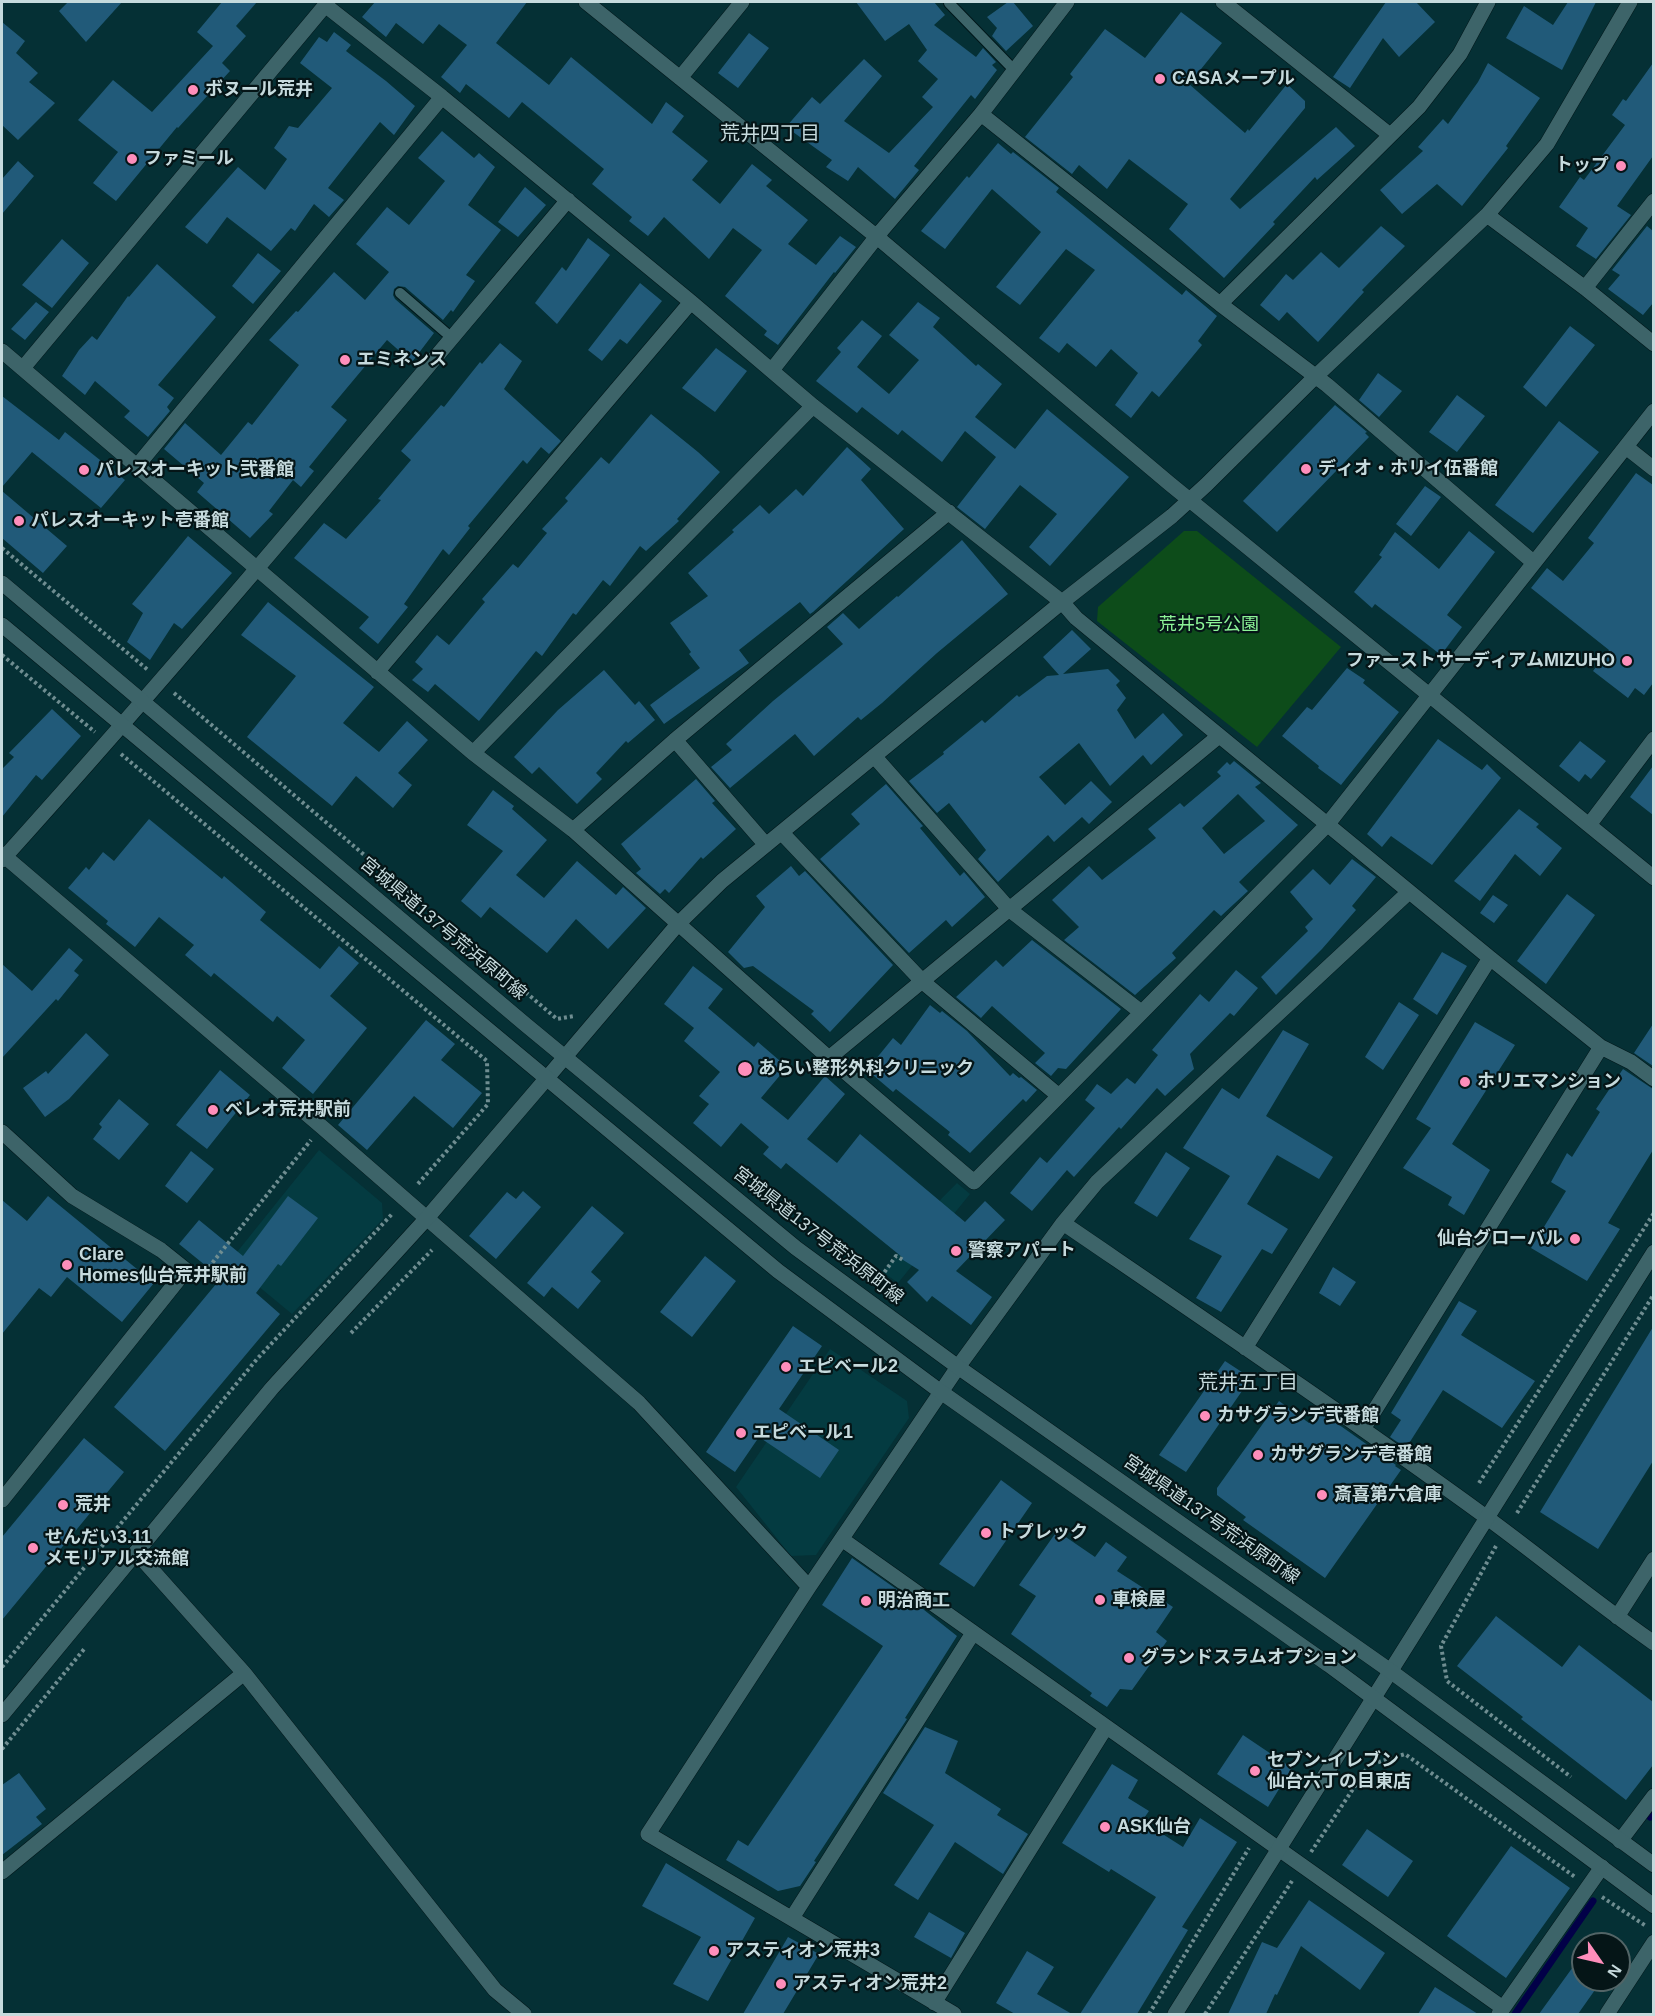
<!DOCTYPE html>
<meta charset="utf-8">
<style>
body{margin:0}
#map{position:relative;width:1655px;height:2016px;overflow:hidden;background:#053035;font-family:Helvetica,sans-serif}
canvas{display:block}
.frame{position:absolute;inset:0;border:3px solid #c6dadd;pointer-events:none}
.north{position:absolute;left:1571px;top:1932px;width:60px;height:60px;box-sizing:border-box;background:#051517;border:2px solid #526466;border-radius:50%;rotate:124deg;font-size:16px;font-weight:700;line-height:24px;text-align:center;color:#c6dadd}
.north::after{content:'';display:block;margin:auto;width:21px;height:27px;background:#fe8ebb;clip-path:polygon(50% 0,100% 100%,50% 72%,0 100%)}
</style>
<div id="map">
<canvas width="1655" height="2016"></canvas>
<div class="frame"></div>
<div class="north">N</div>
</div>
<script>
const g = document.querySelector('canvas').getContext('2d');
g.lineJoin = 'round';
function fillPath(path, color) {
  g.fillStyle = color;
  g.fill(path, 'evenodd');
}
function trace(path, color, width, dash) {
  g.strokeStyle = color;
  g.lineWidth = width;
  g.lineCap = dash ? 'butt' : 'round';
  g.setLineDash(dash || []);
  g.stroke(path);
}
function label(font, color, halo, rows, align = 'center') {
  g.font = font + ' Helvetica,"Noto Sans JP",sans-serif';
  g.lineWidth = 4.5;
  g.setLineDash([]);
  g.textBaseline = 'middle';
  g.strokeStyle = halo;
  g.fillStyle = color;
  for (const [text, x, y, turn = 0] of rows) {
    g.save();
    g.translate(x, y);
    g.rotate((+turn || 0) * Math.PI / 180);
    g.textAlign = isNaN(turn) ? turn : align;
    if (halo) g.strokeText(text, 0, 0);
    g.fillText(text, 0, 0);
    g.restore();
  }
}
const built = new Path2D(`
 M319,1150L382,1203L383,1219L292,1314L229,1262Z
 M957,1183L970,1194L898,1283L883,1272L942,1198Z
 M830,1349L907,1401L909,1418L816,1555L791,1556L736,1487Z`);
const green = new Path2D(`
 M1184,531H1197L1341,647L1257,747L1097,621L1098,607Z`);
const stream = new Path2D(`
 M1650,1817L1654,1812
 M1515,2014L1593,1901`);
const building = new Path2D(`
 M68,2H122L86,42L59,11Z
 M222,2H257L236,26L246,36L222,63L230,71L178,128L177,127L116,201L93,183L118,152L78,120L113,80L152,112L213,46L197,32Z
 M375,2H527L496,43L549,85L571,57L652,124L666,102L684,116L672,132L708,161L692,180L720,204L752,164L772,180L766,186L808,220L788,244L816,265L840,236L856,247L835,273L834,272L778,345L764,335L767,331L725,296L762,250L733,228L709,259L664,217L648,236L629,221L632,217L592,184L604,169L522,102L509,118L466,84L460,93L441,77L467,45L439,24L423,44L396,23L386,37L362,17Z
 M856,2H934L945,15L934,25L976,57L983,48L996,62L992,65L997,70L975,99L971,95L914,166L919,170L895,199L858,167L848,181L826,167L832,160L786,127L812,97L820,104L864,59L882,76L844,121L889,153L933,107L922,97L938,79L918,61L927,50L909,24L885,41Z
 M1008,2H1013L1033,26L1006,51L992,36L997,28L987,17Z
 M1386,2H1416L1435,22L1399,57L1383,38L1350,88L1333,77Z
 M1568,2H1596L1562,70L1506,38L1524,6L1553,25Z
 M1181,12L1222,43L1189,84L1245,133L1248,129L1249,131L1287,84L1305,101V108L1230,199L1240,209L1336,127L1355,146L1317,180L1315,177L1273,222L1275,224L1224,278L1169,229L1188,204L1129,159L1107,189L1079,165L1072,174L1025,137L1073,77L1070,74L1105,29L1145,58Z
 M2,22L25,41L16,53L38,73L29,82L55,103L18,140L2,125Z
 M334,32L351,45L346,51L386,81L415,106L394,135L380,122L328,188L344,200L329,217L314,204L295,231L291,228L271,251L227,217L207,244L185,227L238,167L265,190L287,159L274,148L289,126L298,128L332,88L300,63L319,37L327,42Z
 M749,33L769,48L738,88L718,73Z
 M1488,63L1540,98L1506,146L1508,148L1462,206L1437,184L1402,214L1380,190L1423,151L1418,147L1443,119L1448,124L1478,82Z
 M1653,63V156L1617,206L1631,215L1596,259L1576,246L1588,228L1559,207L1580,177L1584,180L1625,125L1612,115L1623,99L1626,101Z
 M442,131L474,158L479,153L495,167L468,205L501,230L466,275L475,281L453,312L451,310L443,320L405,287L398,286L394,289L393,295L395,299L434,333L412,362L387,340L331,407L347,420L309,467L314,471L301,487L293,480L269,511L273,514L250,538L197,492L204,483L164,449L185,423L221,455L248,422L252,425L299,365L269,340L296,311L298,312L334,272L365,300L389,272L356,244L387,207L409,225L445,181L418,158Z
 M998,143L1011,154L1013,152L1059,188L1056,192L1182,295L1186,290L1217,316L1198,341L1202,345L1159,397L1152,391L1131,418L1115,405L1138,373L1111,349L1096,367L1067,343L1059,353L1039,338L1095,270L1066,249L1020,305L996,287L1041,232L992,189L945,249L921,231L967,176L969,178Z
 M18,161L34,176L2,214V179Z
 M525,187L546,205L518,237L498,222Z
 M1381,226L1405,246L1362,290L1364,292L1318,342L1287,312L1279,321L1260,305L1286,274L1293,280L1321,252L1339,268Z
 M1647,226L1653,231V303L1643,315L1608,289L1620,275L1612,270Z
 M588,238L610,255L557,324L535,303L562,267L566,271Z
 M62,239L89,263L52,308L22,285Z
 M258,253L281,271L253,304L232,286Z
 M157,264L216,317L158,385L174,398L167,407L170,411L148,437L124,417L130,411L95,381L85,395L62,376L79,350L92,336L97,340L128,296L129,297Z
 M640,283L662,301L627,344L620,339L602,361L588,350Z
 M36,302L49,312L25,340L11,329Z
 M918,302L940,318L933,327L976,366L978,364L1002,384L975,417L1015,449L1047,409L1129,477L1050,566L1029,547L1057,514L1020,485L985,529L957,507L996,457L965,431L942,462L902,430L898,435L862,407L857,413L816,381L841,352L837,348L862,320L882,336L857,367L889,394L919,360L889,335Z
 M1570,326L1595,345L1546,407L1523,387Z
 M500,343L522,361L504,389L561,441L549,454L541,447L527,464L523,460L468,526L470,528L449,555L443,549L404,604L408,607L378,644L359,628L369,617L294,558L324,523L346,539L381,500L378,499L411,460L401,451L441,405L444,407L480,362L482,364Z
 M716,348L747,371L715,412L682,388Z
 M1378,373L1402,391L1379,417L1359,400Z
 M1457,395L1485,416L1457,452L1429,432Z
 M2,396L59,440L65,432L125,480L101,508L32,452L2,487Z
 M1335,405L1367,432L1365,433L1369,437L1277,532L1243,501Z
 M651,414L698,452L720,472L677,519L679,521L646,551L640,546L610,586L603,580L576,615L573,613L542,656L536,651L479,721L435,684L428,692L412,680L423,669L415,662L437,635L449,645L485,602L482,599L513,564L518,568L547,533L542,529L568,501L565,498L601,457L609,464Z
 M1559,421L1599,452L1533,533L1495,505Z
 M847,447L871,469L861,480L904,529L813,612L810,614L800,602L739,650L749,663L664,724L650,705L700,668L689,654L691,652L670,623L708,596L688,573L734,532L732,530L760,505L769,514L796,489L803,496Z
 M1636,473L1653,485V683L1644,695L1635,688L1628,698L1593,671L1609,650L1531,588L1547,568L1563,581L1594,543L1588,538Z
 M1425,486L1441,497L1411,536L1396,524Z
 M2,491L67,546L43,573L2,538Z
 M1469,531L1495,552L1447,615L1462,627L1441,655L1375,604L1372,608L1354,592L1382,557L1379,555L1395,532L1439,569Z
 M188,536L232,573L182,629L174,623L150,660L127,642L143,613L132,604Z
 M962,540L1008,594L937,653L882,703L861,720L858,717L814,756L795,734L730,788L711,767L732,750L726,744L773,701L843,644L827,627L843,613L859,629L897,596L898,597Z
 M268,602L374,687L343,723L379,752L407,721L428,740L398,773L412,785L393,808L356,776L332,806L247,737L296,676L241,635Z
 M1072,630L1091,649L1063,674L1108,669L1120,681L1116,685L1126,698L1117,710L1135,739L1163,713L1183,735L1151,765L1143,755L1110,786L1079,743L1039,777L1065,805L1091,781L1112,802L1089,824L1082,817L1054,842L1048,835L998,882L978,859L986,850L949,803L937,813L909,781L944,754L943,752L982,720L985,723L1017,695L1019,697L1047,676L1059,675L1043,657Z
 M1347,668L1365,680L1363,683L1399,712L1341,785L1318,768L1319,766L1282,736L1307,707L1312,710Z
 M604,670L635,705L639,701L655,720L628,743L626,741L596,773L602,779L577,804L539,767L532,774L514,757L558,710Z
 M52,709L81,736L42,780L36,775L2,817V769L14,757L9,753Z
 M1438,739L1482,770L1487,764L1501,778L1432,865L1391,836L1382,847L1367,834Z
 M1580,741L1606,761L1591,779L1585,774L1579,782L1559,766Z
 M1234,761L1261,783L1255,787L1298,825L1239,882L1248,891L1221,916L1214,910L1172,953L1176,958L1135,995L1064,940L1079,927L1052,900L1089,866L1102,880L1156,838L1148,829L1180,803L1184,807L1221,776L1217,772L1227,762L1230,765ZM1238,794L1265,821L1224,854L1202,828Z
 M1653,766V815L1630,797Z
 M696,779L715,801L712,803L736,829L703,859L701,857L669,893L665,889L660,894L636,873L641,869L621,844Z
 M886,784L923,826L920,828L960,876L964,872L985,897L952,927L946,920L909,953L820,859L860,824L851,814Z
 M493,790L514,806L512,809L547,840L516,875L544,898L577,861L616,895L623,887L646,908L608,949L576,919L547,953L490,907L481,918L461,901L503,851L467,825Z
 M1519,809L1539,824L1536,827L1562,848L1540,876L1515,854L1480,901L1454,881Z
 M149,819L222,879L224,876L266,912L260,920L320,969L339,946L359,963L330,996L367,1028L313,1094L282,1068L305,1040L277,1016L273,1022L214,973L211,977L185,955L194,945L159,917L135,947L106,924L108,921L68,888L86,867L89,870L103,852L114,861Z
 M1352,859L1376,877L1352,906L1356,910L1322,949L1276,995L1261,977L1308,931L1305,927L1313,919L1290,892L1313,869L1330,885Z
 M791,866L799,876L805,871L893,965L830,1032L811,1014L814,1011L753,966L744,968L728,952L765,907L756,896Z
 M1567,894L1595,915L1546,984L1517,961Z
 M1493,895L1508,905L1494,923L1480,913Z
 M1032,940L1121,1009L1066,1069L1058,1068L1051,1076L1035,1063L1045,1053L992,1006L981,1018L956,997L996,960L1003,967Z
 M69,948L83,960L74,971L79,975L58,1001L56,999L2,1058V964L32,991Z
 M1442,952L1467,966L1437,1015L1413,999Z
 M693,966L723,989L708,1008L754,1047L758,1042L787,1067L761,1098L788,1120L825,1076L845,1094L807,1139L837,1163L860,1134L965,1222L985,1201L1005,1220L956,1271L992,1297L971,1325L932,1296L927,1302L907,1282L919,1270L900,1258L902,1257L786,1163L781,1169L763,1154L769,1147L741,1123L721,1147L693,1123L709,1104L699,1096L720,1072L684,1041L694,1028L664,1004Z
 M1236,970L1258,988L1234,1016L1230,1013L1190,1054L1194,1069L1165,1096L1157,1088L1121,1129L1119,1127L1074,1177L1067,1170L1032,1211L1010,1193L1040,1157L1047,1163L1095,1108L1085,1100L1097,1084L1111,1094L1127,1078L1135,1084L1158,1055L1152,1050L1200,994L1209,1002Z
 M1399,1002L1419,1015L1383,1070L1365,1057Z
 M930,1005L940,1013L942,1011L967,1031L1010,1076L1013,1073L1019,1078L1021,1077L1037,1090L1026,1102L1023,1099L970,1153L948,1135L950,1132L896,1089L893,1092L867,1070L893,1038L901,1045Z
 M426,1020L455,1044L441,1060L482,1093L453,1128L414,1096L367,1150L338,1125Z
 M1475,1022L1515,1045L1452,1144L1490,1170L1464,1215L1448,1205L1452,1197L1403,1168L1431,1128L1416,1119Z
 M1653,1024V1066L1634,1053Z
 M1283,1030L1309,1044L1266,1116L1333,1157L1319,1179L1277,1155L1247,1204L1288,1229L1272,1254L1262,1249L1221,1312L1196,1298L1222,1256L1189,1239L1230,1176L1183,1148L1222,1088L1239,1099Z
 M86,1033L109,1055L69,1099L45,1117L23,1088L46,1071L48,1074Z
 M1623,1069L1653,1089V1150L1608,1223L1620,1229L1587,1281L1531,1248L1566,1191L1551,1182L1567,1153L1572,1157L1600,1112L1596,1109Z
 M220,1070L250,1095L207,1149L176,1125Z
 M119,1099L149,1124L119,1160L93,1139L102,1127L99,1124Z
 M191,1151L214,1169L187,1203L165,1186Z
 M1166,1152L1190,1168L1157,1217L1134,1203Z
 M523,1191L541,1207L496,1259L469,1236L507,1192L516,1199Z
 M48,1196L154,1283L122,1322L67,1277L51,1297L39,1288L2,1334V1200L27,1221Z
 M288,1196L318,1218L281,1266L278,1264L256,1293L280,1314L165,1451L114,1407L221,1278L179,1244L199,1220L243,1256Z
 M592,1206L624,1233L591,1272L601,1281L578,1309L552,1287L544,1297L527,1283Z
 M705,1256L736,1281L692,1337L660,1312Z
 M1333,1267L1356,1282L1340,1306L1319,1293Z
 M1459,1301L1477,1311L1461,1335L1535,1381L1502,1428L1443,1390L1406,1448L1390,1437L1401,1420L1391,1413Z
 M793,1326L822,1346L779,1409L839,1450L820,1478L759,1437L735,1472L706,1452Z
 M1653,1327V1461L1598,1549L1540,1512Z
 M1225,1361L1251,1378L1186,1472L1159,1455Z
 M1279,1401L1309,1423L1318,1410L1396,1465L1395,1466L1401,1470L1325,1578L1243,1520L1246,1517L1217,1495V1488Z
 M84,1438L124,1472L2,1620V1537Z
 M1001,1480L1032,1503L974,1587L939,1564Z
 M1057,1531L1095,1557L1106,1542L1127,1557L1117,1571L1173,1607L1156,1632L1167,1641L1132,1690L1120,1689L1107,1707L1090,1696L1092,1693L1011,1634L1036,1596L1019,1585Z
 M852,1558L909,1598L957,1636L905,1718L907,1719L814,1861L816,1862L800,1886L778,1891L726,1860L738,1840L748,1846L883,1646L822,1605Z
 M1496,1616L1562,1667L1579,1645L1653,1702V1765L1626,1800L1521,1719L1523,1717L1457,1666Z
 M925,1727L958,1741L945,1773L1001,1809L997,1815L1028,1834L1003,1874L955,1842L918,1900L894,1885L934,1825L883,1793Z
 M1243,1735L1292,1768L1268,1807L1217,1774Z
 M1112,1764L1138,1780L1128,1798L1149,1811L1142,1821L1183,1847L1200,1818L1237,1842L1182,1927L1188,1930L1137,2014H1080L1156,1897L1111,1869L1109,1872L1062,1843Z
 M19,1773L46,1809L36,1817L42,1824L2,1855V1785Z
 M1367,1829L1413,1861L1388,1897L1342,1865Z
 M1511,1846L1570,1888L1506,1978L1447,1936Z
 M666,1863L755,1918L708,2001L673,1984L701,1937L642,1906Z
 M1309,1900L1385,1953L1360,1990L1301,1946L1277,1995L1275,1994L1266,2014H1228L1262,1942L1277,1948Z
 M929,1912L965,1933L951,1958L914,1937Z
 M788,1937L819,1954L783,2014H743Z
 M1027,1951L1054,1967L1037,1994L1072,2014H1015L996,2003Z
 M1583,1953V1980H1602L1578,2014H1539Z
 M1435,1987L1478,2014H1418Z`);
const path = new Path2D(`
 M2,548L148,670
 M2,655L95,732
 M174,693L557,1019L574,1016
 M121,754L487,1061L488,1104L417,1185
 M205,1272L311,1140
 M881,1277L896,1256L903,1260
 M351,1333L432,1250
 M1479,1483L1654,1213
 M1517,1513L1654,1294
 M1496,1546L1441,1646L1447,1681L1571,1777
 M2,1667L257,1359L393,1213
 M2,1749L85,1648
 M1311,1852L1369,1765L1405,1754L1575,1877
 M1602,1897L1646,1926
 M1149,2014L1249,1848
 M1205,2014L1292,1881`);
const service = new Path2D(`
 M949,3L1014,70
 M400,293L452,338`);
const minor = new Path2D(`
 M586,2L877,237L1170,484L1654,878
 M1223,2L1390,135
 M325,5L442,97L691,302L813,406L1062,602L1076,618L1490,958L1601,1047L1631,1062L1654,1079
 M680,78L742,2
 M981,114L1220,304L1327,385L1533,562
 M1487,215L1585,288L1654,344
 M1585,288L1654,201
 M1220,304L1419,107L1460,54L1488,2
 M2,351L473,753L573,830L829,1058L974,1182L1327,825L1654,411
 M23,368L328,2
 M772,370L882,230L981,114L1067,2
 M1626,447L1654,469
 M137,466L442,97
 M377,672L691,302
 M675,740L766,845
 M473,753L813,406
 M874,756L1010,910L1141,1012
 M1589,825L1654,739
 M573,830L675,740L949,512
 M782,833L923,982L1059,1096
 M2,854L322,1127L639,1403L809,1587
 M2,860C196,645 381,422 568,200
 M829,1058L1219,736
 M547,1078L678,924L722,881L1062,602L1172,516L1206,485L1316,376L1487,215L1547,144L1630,2
 M2,1132L72,1196L161,1250L186,1270L2,1500
 M1063,1223C1205,1320 1347,1416 1486,1517C1542,1558 1596,1603 1654,1643
 M1245,1348L1490,958
 M1363,1429L1601,1047
 M843,1540L1503,2008
 M136,1552L244,1673L495,1990L524,2014
 M1617,1617L1654,1559
 M1620,1841L1654,1796
 M2,1872L244,1673
 M792,1918L973,1633
 M934,2003L1106,1727
 M954,2014L648,1834L809,1587L958,1367L1063,1223L1097,1182L1409,892
 M1499,2014L1602,1867
 M1607,2014L1654,1942`);
const tertiary = new Path2D(`
 M2,1715L272,1388L427,1218L547,1078
 M1175,2014L1654,1252`);
const secondary = new Path2D(`
 M2,583L526,1025L796,1248L958,1367L1389,1670L1654,1865
 M2,625L778,1271L941,1392L1329,1665L1654,1906`);
const markers = [
 [1160,79,6,"#fe8ebb"],
 [193,90,6,"#fe8ebb"],
 [132,159,6,"#fe8ebb"],
 [1621,166,6,"#fe8ebb"],
 [345,360,6,"#fe8ebb"],
 [1306,469,6,"#fe8ebb"],
 [84,470,6,"#fe8ebb"],
 [19,521,6,"#fe8ebb"],
 [1627,661,6,"#fe8ebb"],
 [745,1069,8,"#fe8ebb"],
 [1465,1082,6,"#fe8ebb"],
 [213,1110,6,"#fe8ebb"],
 [1575,1239,6,"#fe8ebb"],
 [956,1251,6,"#fe8ebb"],
 [67,1265,6,"#fe8ebb"],
 [786,1367,6,"#fe8ebb"],
 [1205,1416,6,"#fe8ebb"],
 [741,1433,6,"#fe8ebb"],
 [1258,1455,6,"#fe8ebb"],
 [1322,1495,6,"#fe8ebb"],
 [63,1505,6,"#fe8ebb"],
 [986,1533,6,"#fe8ebb"],
 [33,1548,6,"#fe8ebb"],
 [1100,1600,6,"#fe8ebb"],
 [866,1601,6,"#fe8ebb"],
 [1129,1658,6,"#fe8ebb"],
 [1255,1771,6,"#fe8ebb"],
 [1105,1827,6,"#fe8ebb"],
 [714,1951,6,"#fe8ebb"],
 [781,1984,6,"#fe8ebb"]
];
const poiNames = [
 ["CASAメープル",1172,79],
 ["ボヌール荒井",205,90],
 ["ファミール",144,159],
 ["トップ",1609,166,"right"],
 ["エミネンス",357,360],
 ["ディオ・ホリイ伍番館",1318,469],
 ["パレスオーキット弐番館",96,470],
 ["パレスオーキット壱番館",31,521],
 ["ファーストサーディアムMIZUHO",1615,661,"right"],
 ["あらい整形外科クリニック",758,1069],
 ["ホリエマンション",1477,1082],
 ["ベレオ荒井駅前",225,1110],
 ["仙台グローバル",1563,1239,"right"],
 ["警察アパート",968,1251],
 ["Clare",79,1255],
 ["Homes仙台荒井駅前",79,1276],
 ["エピベール2",798,1367],
 ["カサグランデ弐番館",1217,1416],
 ["エピベール1",753,1433],
 ["カサグランデ壱番館",1270,1455],
 ["斎喜第六倉庫",1334,1495],
 ["荒井",75,1505],
 ["トプレック",998,1533],
 ["せんだい3.11",45,1538],
 ["メモリアル交流館",45,1559],
 ["車検屋",1112,1600],
 ["明治商工",878,1601],
 ["グランドスラムオプション",1141,1658],
 ["セブン-イレブン",1267,1761],
 ["仙台六丁の目東店",1267,1782],
 ["ASK仙台",1117,1827],
 ["アスティオン荒井3",726,1951],
 ["アスティオン荒井2",793,1984]
];
const parkNames = [
 ["荒井5号公園",1209,625]
];
const streetNames = [
 ["宮城県道137号荒浜原町線",443,929,40],
 ["宮城県道137号荒浜原町線",818,1236,38],
 ["宮城県道137号荒浜原町線",1211,1520,35]
];
const neighbourhoodNames = [
 ["荒井四丁目",770,134],
 ["荒井五丁目",1248,1383]
];
fillPath(built, '#043b41');
fillPath(green, '#0d4c1a');
trace(stream, '#020048', 7);
fillPath(building, '#215a79');
trace(service, '#00171a', 12);
trace(minor, '#00171a', 16);
trace(tertiary, '#00171a', 16);
trace(secondary, '#00171a', 16);
trace(path, '#6f8d91', 4, [3, 3]);
trace(service, '#3d6469', 10);
trace(minor, '#3d6469', 15);
trace(tertiary, '#3d6469', 15);
trace(secondary, '#3d6469', 15);
for (const [x, y, r, color] of markers) {
  const dot = new Path2D();
  dot.arc(x, y, r, 0, 2 * Math.PI);
  g.fillStyle = color;
  g.fill(dot);
  trace(dot, '#051517', 2);
}
label('bold 18px', '#c6dadd', '#051517', poiNames, 'left');
label('18px', '#8cf397', '#051517', parkNames);
label('18px', '#c6dadd', '#051517', streetNames);
label('20px', '#c6dadd', '#051517', neighbourhoodNames);
</script>
